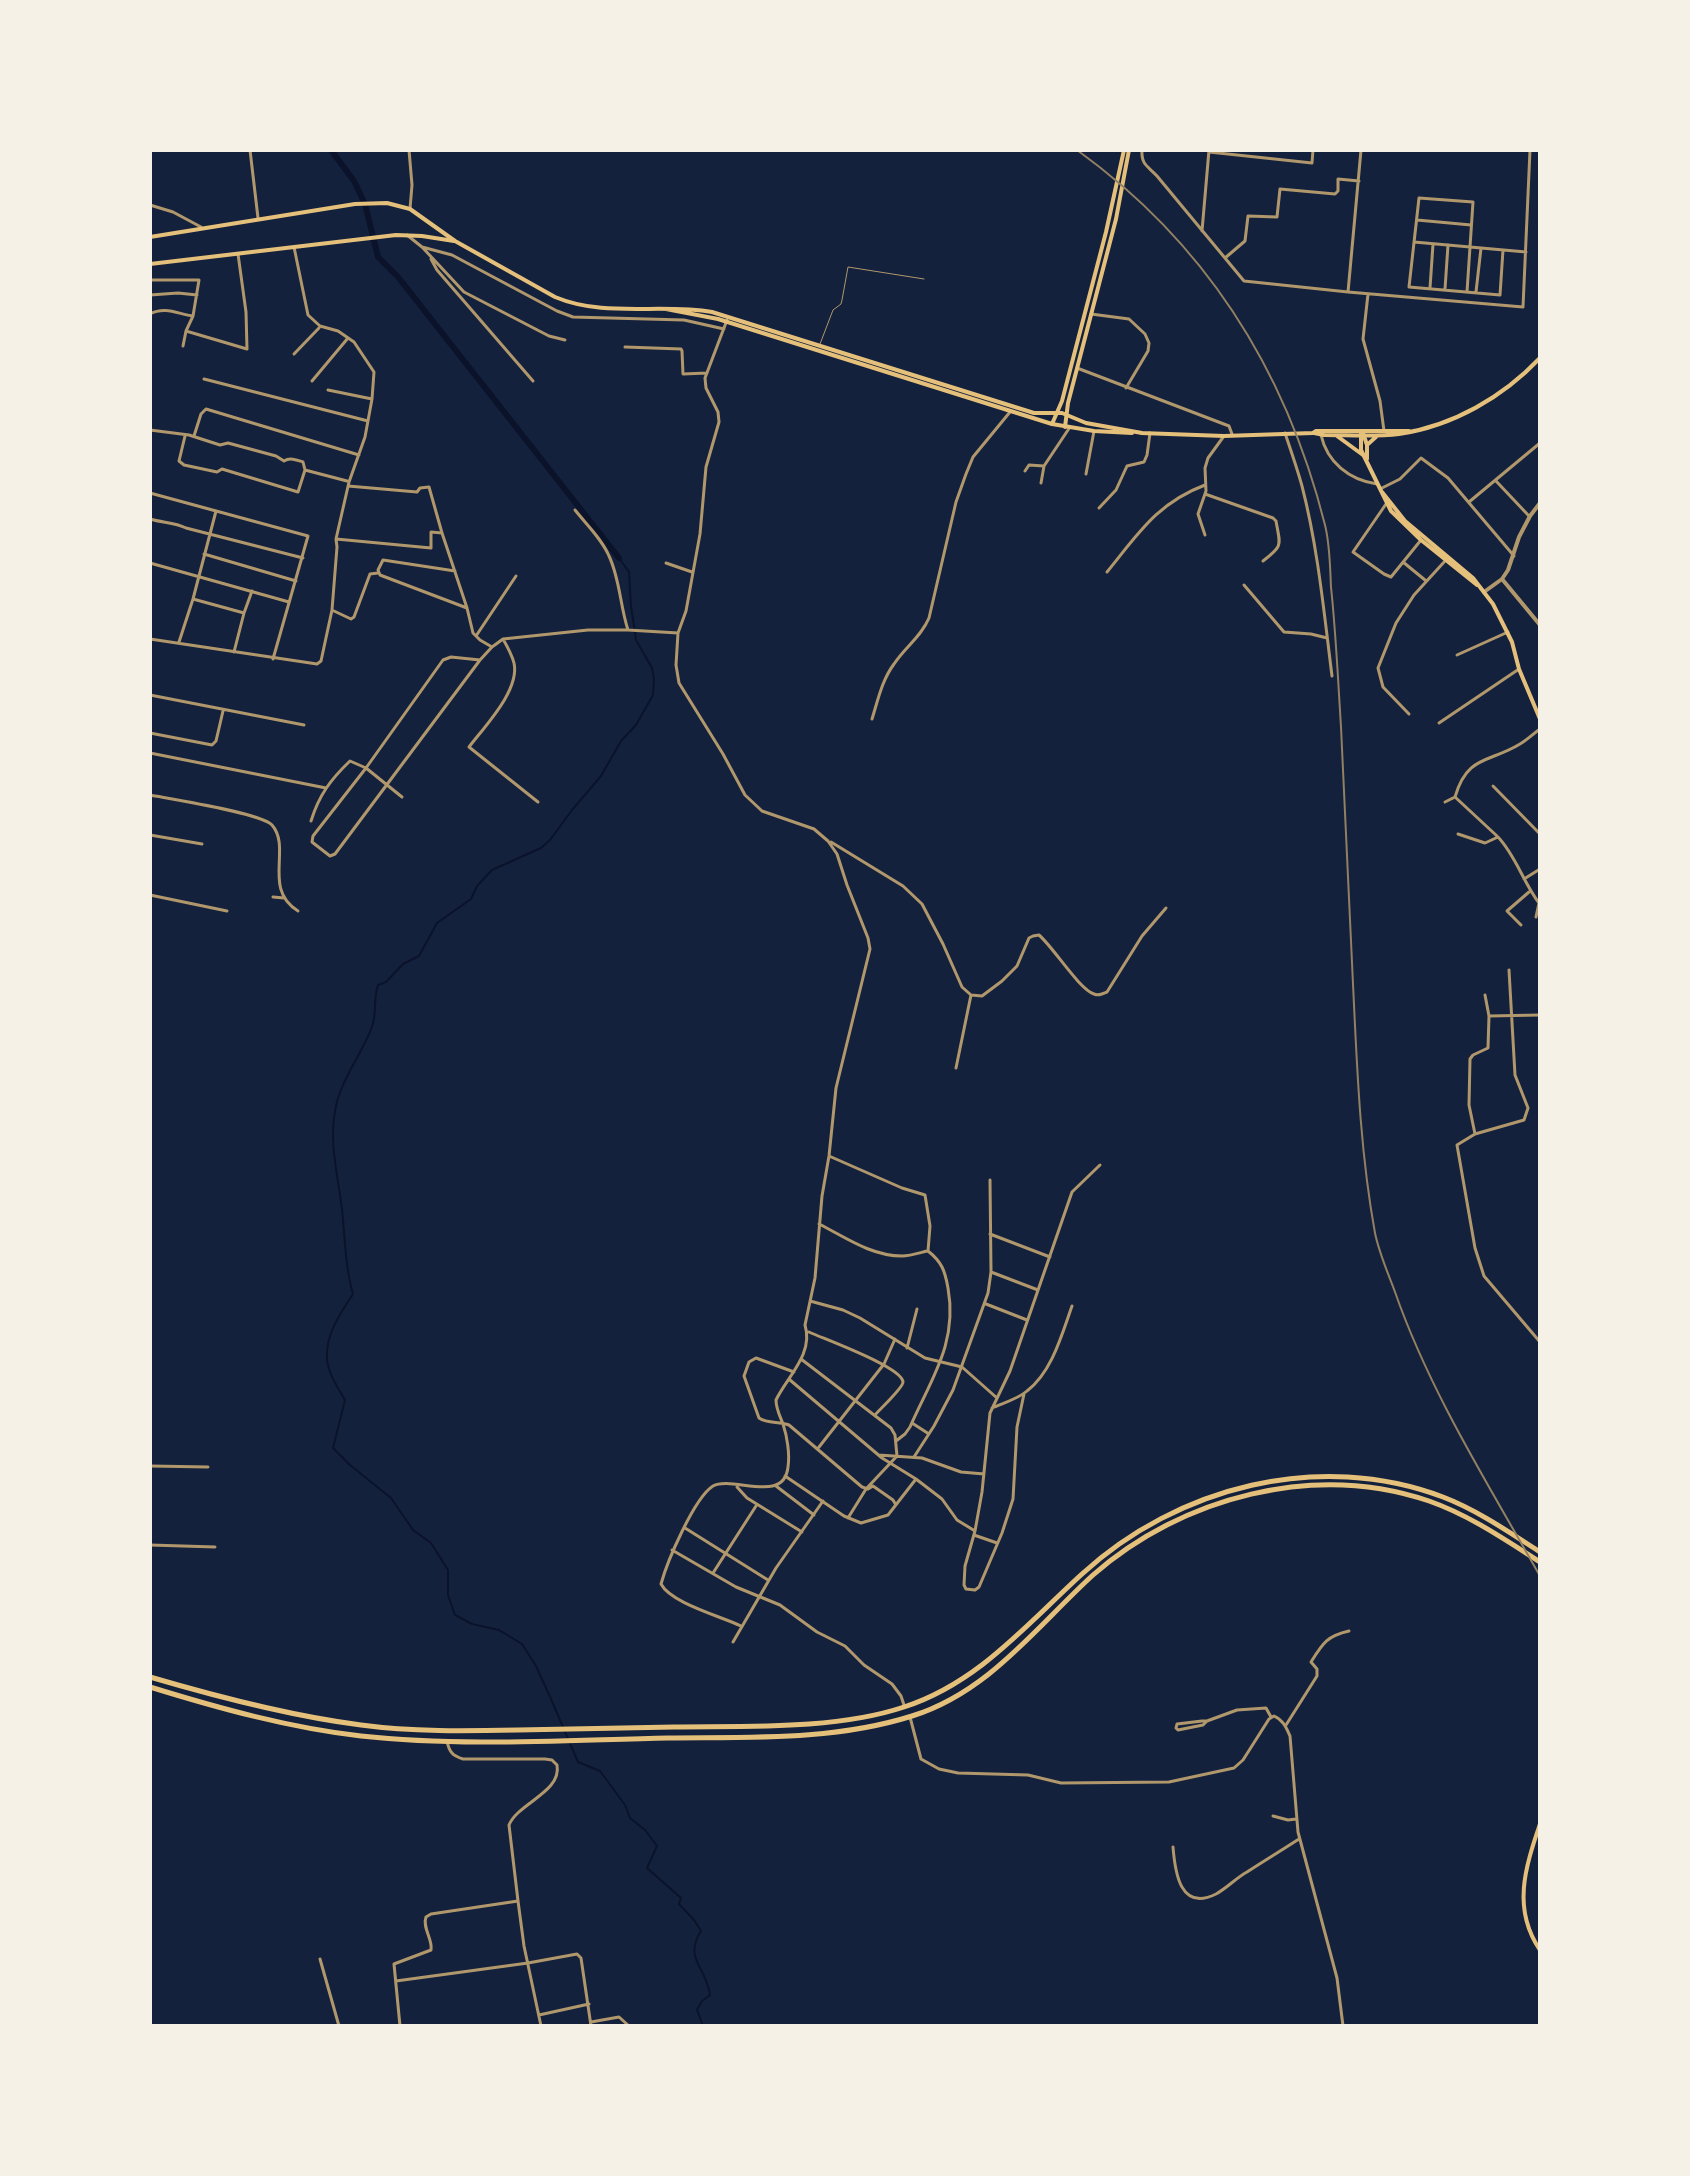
<!DOCTYPE html>
<style>
body{margin:0}
#map{position:relative;width:1690px;height:2176px;overflow:hidden;background:#14213d;font-family:"Fira Sans Condensed",sans-serif}
canvas{display:block}
.frame{position:absolute;inset:0;border:152px solid #f6f1e7;pointer-events:none}
</style>
<div id="map">
<canvas width="1690" height="2176"></canvas>
<div class="frame"></div>
</div>
<script>
const g = document.querySelector('canvas').getContext('2d');
g.lineJoin = 'round';
function trace(path, color, width, dash) {
  g.strokeStyle = color;
  g.lineWidth = width;
  g.lineCap = dash ? 'butt' : 'round';
  g.setLineDash(dash || []);
  g.stroke(path);
}
const stream = new Path2D(`
 M619,558L629,572L631,606L636,640L652,668L654,679L653,695L636,725L621,741L601,776L572,810L550,840L541,848L492,870L477,886L471,899L437,923L419,956L403,964L386,982L378,985C373,999 377,1013 372,1027C361,1056 340,1080 335,1111C329,1144 338,1176 342,1209C345,1237 345,1266 353,1294C341,1312 325,1335 327,1359C328,1373 338,1388 345,1400L333,1448L350,1465L391,1498L413,1530L431,1543L448,1570V1595L455,1615L472,1624L499,1630L522,1644L536,1666L551,1699L578,1762L600,1771L625,1805L630,1818L645,1830L657,1846L647,1868L681,1898L679,1904L694,1920L701,1931C683,1959 707,1968 710,1995L702,2001L697,2010L703,2026`);
const canal = new Path2D(`
 M331,150L354,181L365,204L378,257L398,277L619,558`);
const service = new Path2D(`
 M820,344L833,310L841,304L842,300L848,267L924,279`);
const minor = new Path2D(`
 M250,150L258,218
 M409,150L412,185L410,209
 M1142,150C1141,165 1148,166 1157,176L1244,281L1348,292L1523,307L1530,150
 M1209,152L1312,163L1313,150
 M150,205L173,212L201,227
 M1417,220L1471,225
 M1202,231L1209,150
 M407,235L422,247L452,255L557,311L573,317L684,320L724,329
 M1414,242L1526,252
 M422,247L464,292L549,336L565,340
 M1225,258L1245,241L1248,216L1277,217L1280,189L1335,194L1338,191V179L1359,181
 M431,259L437,270L533,381
 M150,280H199L193,316
 M1430,288L1433,244
 M1445,289L1448,245
 M1348,292L1361,150
 M1467,292L1473,202L1419,198L1409,287L1500,295L1503,250
 M1476,292L1481,248
 M1368,294L1363,339L1380,401L1384,431
 M150,295L178,293L197,295
 M150,314C165,306 178,314 193,316L186,331L183,346
 M1091,314L1129,319L1145,334L1149,343L1148,351L1126,388
 M727,320L705,378L706,388L718,412L719,422L706,467L700,534L686,611L678,633L676,665L679,683L723,754L745,795L762,811L814,829L828,841L837,854L847,885L868,938L870,949L836,1088L829,1156L822,1196L815,1278L805,1325C814,1354 787,1377 776,1400C776,1409 780,1416 783,1424C787,1436 790,1454 788,1467C784,1505 732,1475 713,1486C694,1498 667,1562 661,1584C671,1603 720,1616 741,1626
 M186,331L247,349L246,312L238,254
 M625,347L681,349L682,351L683,374L707,373
 M294,354L319,328
 M1077,368L1229,426L1232,434
 M204,379L368,421
 M312,381L348,338
 M328,390L372,399
 M150,430L189,435L220,445L228,443L276,456L284,461C290,457 297,460 303,462L305,470L347,481
 M1285,433C1291,451 1297,468 1302,486C1318,548 1324,613 1332,676
 M1321,435C1327,462 1349,480 1377,484
 M185,436L179,461L184,465L217,472L222,469L298,492L305,470
 M194,436L201,414L206,409L359,455
 M1025,471L1029,465L1044,466
 M1086,474L1094,431
 M1496,481L1529,516
 M1041,483L1044,466L1070,427
 M348,486L417,492L420,488L429,487L442,533
 M1380,489L1400,479L1421,458L1448,478L1514,556
 M150,493L308,536L273,659
 M1205,494L1273,518L1276,521C1280,545 1284,545 1263,561
 M1469,502L1540,443
 M1386,504L1353,552L1384,574L1391,577L1421,540
 M1099,508L1116,490L1127,466L1144,462L1147,455L1150,433
 M575,510C586,524 602,539 609,556C620,579 620,606 628,630
 M150,519C163,523 174,522 186,528L303,558
 M1205,535L1198,514L1206,491L1205,468L1208,458L1224,436
 M336,539L431,548V532L442,533L467,608L473,633L480,640L492,647
 M204,554L296,581
 M1403,562L1425,580
 M150,563L289,602
 M666,563L692,572
 M455,571L383,560L378,570L380,575L467,608
 M1107,572C1138,534 1157,503 1205,485
 M1244,585L1284,632L1311,634L1327,638
 M193,599L244,613L252,591
 M334,611L351,619L354,617L370,574L378,573
 M476,636L516,576
 M150,639L317,664L321,661L332,610L337,547L336,539L349,482L365,437L372,399L374,372L354,342L338,331L320,326L308,315L294,247
 M503,639C507,646 512,655 514,663C520,690 485,726 469,747L538,802
 M179,642L193,599L216,511
 M234,652L244,613
 M1457,655L1508,632
 M480,660L451,657L443,660L366,768L313,836L312,842L330,856L335,854L480,660L492,647L503,639L588,630H628L678,633
 M150,695L304,725
 M1409,714L1383,687L1378,668L1396,623L1414,595L1445,561
 M872,719C878,700 882,680 894,664C905,647 921,637 929,618L956,502L966,474L973,457L1010,412
 M1439,723L1519,669
 M150,733L212,745L216,741L223,711
 M150,753L326,788
 M1493,786L1540,834
 M150,795C171,799 261,813 272,825C292,848 262,889 298,911
 M1455,797C1467,755 1489,763 1520,744C1527,740 1533,734 1540,729
 M1445,802L1455,797L1497,836
 M311,821C319,795 331,779 350,761L366,768L402,797
 M1458,834L1485,843L1498,837C1516,856 1523,882 1539,903L1536,917
 M150,835L202,844
 M831,842L903,886L922,904L943,944L962,987L971,995L982,996L1002,981L1017,966L1029,938L1033,936L1039,935C1054,948 1079,989 1094,994C1099,996 1102,994 1107,992L1142,936L1166,908
 M1524,879L1540,869
 M150,895L227,911
 M273,897L284,898
 M1521,925L1507,911L1529,892
 M1509,970L1515,1075L1528,1108L1524,1120L1475,1134L1457,1145L1475,1248L1484,1276L1540,1342
 M1489,1016L1540,1015
 M956,1068L971,995
 M1475,1134L1469,1105L1470,1059L1473,1055L1488,1048L1489,1016L1485,995
 M829,1156L902,1188L925,1195L930,1226L928,1251C942,1262 945,1271 948,1288C958,1343 931,1379 910,1427L905,1434L896,1441
 M819,1224C845,1237 871,1256 902,1256C910,1256 919,1253 927,1251
 M990,1234L1050,1257
 M991,1272L1038,1290
 M810,1301L843,1310L860,1318L925,1358L962,1367L997,1398
 M986,1304L1027,1320
 M809,1332C824,1339 902,1367 903,1382C903,1388 880,1409 875,1415
 M907,1348L917,1309
 M801,1359L891,1428L895,1435L897,1456L866,1489L848,1518
 M794,1372L756,1358L749,1362L744,1376L759,1418C768,1424 779,1421 789,1425L862,1487L868,1489L873,1486L893,1500L896,1505
 M790,1380L882,1458L916,1479L942,1499L957,1520L975,1531
 M1024,1394L1017,1427L1013,1499L1002,1533L979,1587L975,1590L966,1589L964,1585L965,1566L975,1531L982,1492L990,1413L1010,1371L1072,1192L1100,1165
 M992,1408C1003,1403 1018,1399 1027,1391C1052,1372 1062,1334 1072,1306
 M912,1423L929,1434
 M819,1447L884,1364L895,1339
 M879,1455L922,1458L961,1472L984,1474
 M914,1457L934,1426L953,1390L988,1293L991,1272L990,1180
 M150,1466L208,1467
 M785,1476L844,1516L861,1523L888,1515L916,1479
 M776,1486L814,1515
 M737,1487L747,1498L802,1532
 M685,1528L768,1580
 M974,1535L997,1543
 M150,1545L215,1547
 M672,1550L736,1587L780,1605L817,1632L845,1646L864,1665L892,1684L901,1696L904,1705
 M713,1573L756,1506
 M733,1642L776,1568L823,1501
 M910,1717L921,1759L939,1769L958,1773L1028,1775L1061,1783L1169,1782L1234,1768L1243,1760L1269,1719L1274,1716C1283,1720 1286,1727 1290,1736L1298,1832L1337,1978L1343,2026
 M1202,1721H1207L1203,1725L1178,1730L1176,1728L1177,1724Z
 M1207,1721L1237,1710L1266,1708L1271,1717
 M1286,1725L1317,1676V1669L1311,1662C1323,1643 1327,1636 1349,1631
 M447,1741C449,1752 453,1756 463,1759H545L552,1760L557,1765C562,1792 518,1803 509,1825L518,1901
 M1273,1816L1288,1820L1296,1819
 M1173,1847C1175,1872 1180,1912 1216,1894C1227,1888 1236,1878 1247,1872C1264,1861 1282,1850 1299,1839
 M320,1959L339,2026
 M396,1981L528,1963L577,1954L581,1958L591,2026
 M539,2015L589,2004
 M591,2022L619,2017L629,2026
 M400,2026L394,1964L431,1950C433,1939 422,1928 426,1917L431,1914L518,1901L524,1946L541,2026`);
const tertiary = new Path2D(`
 M1502,579L1540,625
 M1484,592L1502,579L1508,570L1519,537L1530,516L1540,503`);
const secondary = new Path2D(`
 M1052,424L1062,401L1106,232L1124,150
 M1065,427L1068,403L1116,219L1129,150
 M1361,433V450L1391,511L1421,540L1477,585
 M1363,433L1367,445V459
 M1382,492L1405,521L1473,578L1493,604L1512,642L1519,669L1540,719
 M1540,1824C1525,1868 1512,1909 1540,1950`);
const primary = new Path2D(`
 M150,237L355,204L387,203L410,209L455,241L555,297C605,318 660,303 712,312L1034,413H1062L1086,423L1142,433
 M150,264L396,235L422,236L454,241
 M666,309L718,319L1052,424L1094,431L1132,433
 M1141,433L1224,436L1313,433L1316,431H1409
 M1314,433L1324,435C1349,435 1375,437 1399,434C1453,426 1503,397 1540,358
 M1337,436L1363,455
 M1367,445L1377,436`);
const trunk = new Path2D(`
 M150,1677C218,1697 290,1716 361,1725C413,1732 465,1731 518,1730C570,1729 622,1728 674,1727C747,1726 835,1730 904,1707C978,1683 1026,1625 1082,1574C1177,1487 1319,1450 1443,1497C1477,1510 1509,1532 1540,1552
 M150,1687C218,1708 290,1728 361,1736C462,1747 567,1740 668,1738C749,1737 833,1741 912,1716C989,1692 1036,1627 1093,1575C1182,1497 1314,1462 1429,1501C1469,1515 1504,1539 1540,1562`);
const rail = new Path2D(`
 M1077,150C1207,244 1286,370 1325,525C1330,545 1330,567 1331,587C1336,634 1338,680 1341,727C1345,813 1349,899 1353,984C1357,1067 1360,1151 1375,1233C1379,1253 1388,1273 1395,1292C1430,1392 1488,1484 1540,1576`);
trace(stream, '#0b132b', 2);
trace(canal, '#0b132b', 6);
trace(service, '#b1986c', 1);
trace(minor, '#b1986c', 3);
trace(tertiary, '#b1986c', 4);
trace(secondary, '#e5c07b', 4);
trace(primary, '#e5c07b', 4);
trace(trunk, '#e5c07b', 5);
trace(rail, '#918062', 2);
</script>
